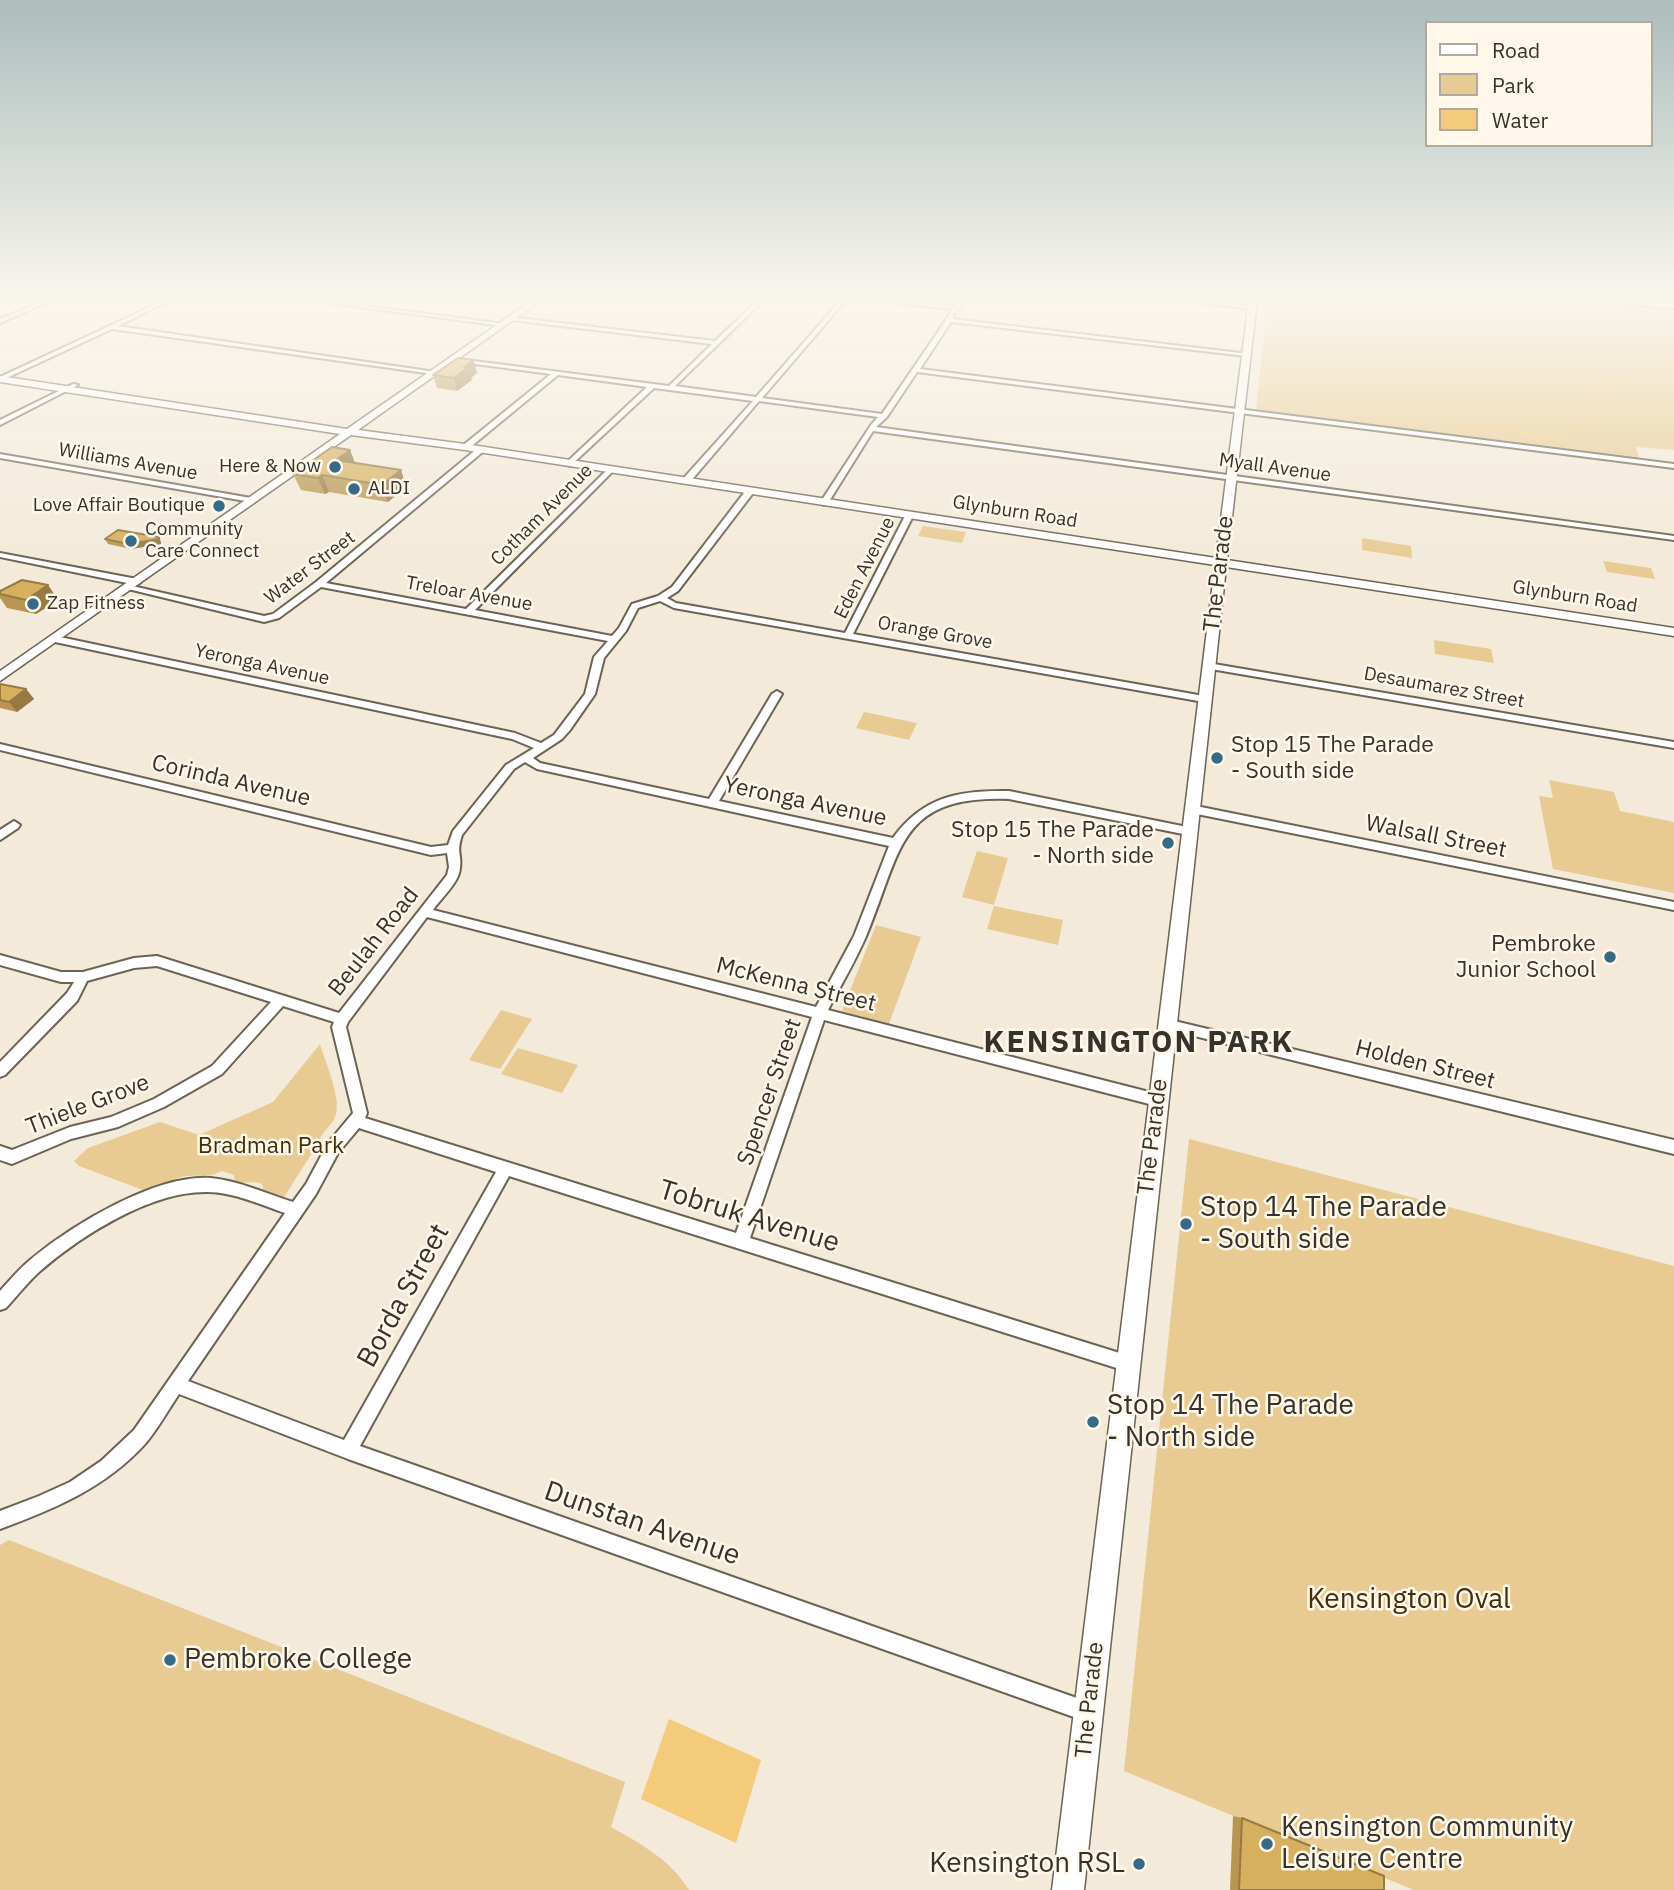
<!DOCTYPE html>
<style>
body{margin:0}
#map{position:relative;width:1674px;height:1890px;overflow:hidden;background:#f3ead9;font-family:"IBM Plex Sans",sans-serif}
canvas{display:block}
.legend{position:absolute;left:1425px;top:21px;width:228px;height:126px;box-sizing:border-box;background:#fff8ea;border:2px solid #afa99e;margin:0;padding:9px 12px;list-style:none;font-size:21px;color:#36332d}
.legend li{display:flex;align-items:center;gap:14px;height:35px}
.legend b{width:35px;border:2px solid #afa99e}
</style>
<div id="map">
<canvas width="1674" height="1890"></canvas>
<ul class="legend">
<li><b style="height:9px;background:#fff"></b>Road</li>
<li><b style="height:19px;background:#e7cb93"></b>Park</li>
<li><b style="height:19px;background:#f3cb7b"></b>Water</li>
</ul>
</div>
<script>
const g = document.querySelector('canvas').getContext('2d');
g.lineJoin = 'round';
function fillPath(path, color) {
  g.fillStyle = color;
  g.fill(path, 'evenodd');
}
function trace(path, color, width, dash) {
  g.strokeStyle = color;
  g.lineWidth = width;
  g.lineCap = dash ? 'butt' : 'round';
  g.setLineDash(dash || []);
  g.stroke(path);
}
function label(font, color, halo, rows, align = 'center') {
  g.font = font + ' "IBM Plex Sans",sans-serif';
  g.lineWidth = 5;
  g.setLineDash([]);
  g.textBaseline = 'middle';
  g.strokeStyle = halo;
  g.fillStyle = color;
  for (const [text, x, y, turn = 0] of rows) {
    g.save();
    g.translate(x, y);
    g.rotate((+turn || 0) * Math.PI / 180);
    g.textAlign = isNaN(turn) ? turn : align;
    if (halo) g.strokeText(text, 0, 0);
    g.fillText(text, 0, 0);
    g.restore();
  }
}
const green = new Path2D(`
 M1267,301H1574L1674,310V450L1636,447L1639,458L1256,411Z
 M923,526L966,532L962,543L918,536Z
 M1362,538L1411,546L1412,558L1362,550Z
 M1603,561L1651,568L1655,579L1607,572Z
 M1434,640L1491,649L1494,663L1435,654Z
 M864,712L917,723L909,740L856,728Z
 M1549,780L1614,792L1620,811L1674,822V893L1553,869L1539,796L1553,798Z
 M977,851L1008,858L994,905L962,897Z
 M994,906L1063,920L1058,945L987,929Z
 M876,925L921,937L889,1024L842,1011Z
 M501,1010L532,1019L500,1069L469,1060Z
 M320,1044C325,1061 341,1098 336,1114C333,1126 321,1131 319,1142L284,1197L264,1192L262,1184C250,1180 244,1185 235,1182L234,1175L222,1171L212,1175L185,1176L143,1190L79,1166L74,1161L88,1148L160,1122L199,1135L273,1102Z
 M518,1048L578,1065L562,1093L501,1074Z
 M1189,1139L1674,1266V1890H1414L1124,1771Z
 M9,1540L625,1782L611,1827C641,1844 671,1860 689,1890H0V1545Z`);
const water = new Path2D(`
 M669,1719L761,1760L736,1843L641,1799Z`);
const stream = new Path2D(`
 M1586,398L1614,380L1674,365
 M1461,429H1506L1556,439L1566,436L1574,426L1584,424L1586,417L1592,415V410L1587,406`);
const street = new Path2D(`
 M44,301H51L0,323V319Z
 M163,301H169L118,326L436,372L433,374L112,329L0,381V377Z
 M314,301H327L505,324L502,326Z
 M757,301H763L675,386L756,397L840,301H845L762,398L882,414L946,320L952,309L896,303L894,301L955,306L960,301H965L954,313L953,319L1249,354L1246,356L951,322L920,369L1674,464V468L917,372L887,417L876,427L1674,536V540L873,431L828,503L824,505L820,503L871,425L878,417L759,401L689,483H686L682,481L683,479L753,401L654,388L570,466L566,464L567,462L647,387L558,375L468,449L461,447L551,374L460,362L458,359L669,386L712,344L511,320L509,317L715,341Z
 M1185,301H1201L1256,307L1253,309Z
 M1611,301L1674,304V308L1614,303Z
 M73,384L78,385L0,425V420Z
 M478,448L485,450L326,583L466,609L609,468L613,470L612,472L475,610L612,636L619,628L632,604L658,596L672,587L747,489H753V493L678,591L667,598L676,603L845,633L905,516L909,514L913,516L853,634L1204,696L1209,699L1204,702L674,608L660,601L638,608L626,631L604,658L595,694L570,730L562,739L533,758L540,763L709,799L772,694L777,691L782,694L719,801L893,838C923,796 960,790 1009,791L1192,828L1194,831L1192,834L1188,835L1009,799C898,795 902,850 867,934C856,960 841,985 828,1010L1157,1094L1162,1096L1164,1100L1162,1104L1157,1106L824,1020L750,1238L1126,1355L1132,1357L1134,1363L1132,1369L1126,1371L509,1176L360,1446L1088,1702L1095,1705L1098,1712L1095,1719L1088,1722L348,1459L179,1394C168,1410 158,1429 145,1444C105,1488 54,1509 0,1529V1511L39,1496L70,1482L101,1461L134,1430L285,1213C261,1205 234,1192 207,1192C151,1191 80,1236 39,1272C27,1283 17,1296 6,1308L0,1310V1291C10,1280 19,1269 30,1260C72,1225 156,1174 211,1178C240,1181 267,1194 293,1202L306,1184L328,1143L353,1113L332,1027L334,1022L283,1006L222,1074L164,1107L118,1127L71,1139L12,1164L0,1160V1146L12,1150L70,1127L111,1117L154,1099L212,1066L271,1002L157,966L134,968L87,981L77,1001L5,1075L0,1077V1062L67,993L74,982H61L0,965V955L61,972H83L134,958L157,956L339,1013L447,875L449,867L447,853L431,855L0,750V744L431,847L448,845L453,831L506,765L534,748L512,739L55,642L50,639L55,636L515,733L541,743L554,735L585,694L594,657L608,641L321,587L279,618L264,622L124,588L128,585L264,616L273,614L316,582ZM525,762L537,769L889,846L854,936L816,1007L433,910C441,898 459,883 460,868C462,854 456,853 462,835L514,769ZM427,917L812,1017L736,1233L365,1118L367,1113L346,1027L348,1022ZM359,1128L496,1172L344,1440L188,1381L316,1194L338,1153Z
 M0,454L251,498L255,500L251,502L0,458Z
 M0,553L137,579L141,582L137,585L0,557Z
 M1208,663L1674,742V748L1205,668L1203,666Z
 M1191,805L1674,902V910L1187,812L1186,809Z
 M14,821L20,825L18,828L0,840V830Z
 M1166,1019L1674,1140V1154L1166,1029L1161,1028L1159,1024L1161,1020Z`);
const secondary = new Path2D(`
 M531,301H540L358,430L465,444L1216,558L1249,301H1257L1227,560L1674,628V636L1226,567L1084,1890H1052L1215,565L465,450L351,435L0,681V671L340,434L0,382V376L347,429Z`);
const wall = new Path2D(`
 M477,373L471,378L472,380L457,391L437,388L433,375Z
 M350,450L355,463L401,470L406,487L388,502L329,492L325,494L301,490L293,474Z
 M105,539L161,542V544L131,549L108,544Z
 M48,585L58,600L36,614L7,608L0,598V591Z
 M0,684L26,689L34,699L17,712L0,708Z
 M1233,1816L1242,1818L1384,1890H1230Z`);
const shadedWall = new Path2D(`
 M474,360L477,373L471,378L472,380L457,391L454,378L464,367Z
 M350,450L356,466L336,460Z
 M401,470L406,487L388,502L382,485Z
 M322,475L329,492L325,494L318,478Z
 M159,537L161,542V544L131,549L128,544Z
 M48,585L58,600L36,614L26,600Z
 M26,689L34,699L17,712L9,702Z`);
const building = new Path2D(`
 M458,358L474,360L464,367L468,368L454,378L433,375Z
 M332,447L350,450L336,460L401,470L382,485L322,475L318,478L293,474Z
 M118,530L159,537V539L128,544L105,539Z
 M22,580L48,585L26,600L0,594V591Z
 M0,684L26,689L9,702L0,700Z
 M1242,1818L1384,1876V1890H1239Z`);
const markers = [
 [335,467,7,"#366a87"],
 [354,489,7,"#366a87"],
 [219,506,7,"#366a87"],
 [131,541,7,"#366a87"],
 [33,604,7,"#366a87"],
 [1217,758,7,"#366a87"],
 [1168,843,7,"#366a87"],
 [1610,957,7,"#366a87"],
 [1186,1224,7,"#366a87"],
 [1093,1422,7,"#366a87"],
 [170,1660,7,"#366a87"],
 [1267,1844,7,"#366a87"],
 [1139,1864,7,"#366a87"]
];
const farStreetnames = [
 ["Williams Avenue",128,462,10],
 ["Myall Avenue",1275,468,8],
 ["Glynburn Road",1015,512,9],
 ["Cotham Avenue",542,515,-45],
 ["Water Street",310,568,-37],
 ["Eden Avenue",865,568,-63],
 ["Treloar Avenue",469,594,10],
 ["Glynburn Road",1575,597,9],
 ["Orange Grove",935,633,10],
 ["Yeronga Avenue",262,665,12],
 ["Desaumarez Street",1444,688,10]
];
const farPoinames = [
 ["Here & Now",321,467,"right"],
 ["ALDI",368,489],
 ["Love Affair Boutique",205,506,"right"],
 ["Community",145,530],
 ["Care Connect",145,552],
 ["Zap Fitness",47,604]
];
const streetNames = [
 ["The Parade",1219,574,-83],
 ["Corinda Avenue",231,781,13],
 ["Yeronga Avenue",805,802,12],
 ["Walsall Street",1436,837,11],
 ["Beulah Road",374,942,-52],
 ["McKenna Street",796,985,14],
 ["Holden Street",1425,1065,14],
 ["Spencer Street",770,1092,-71],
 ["Thiele Grove",88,1105,-21],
 ["The Parade",1153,1137,-83],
 ["The Parade",1090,1700,-84]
];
const poiNames = [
 ["Stop 15 The Parade",1231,745,"left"],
 ["- South side",1231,771,"left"],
 ["Stop 15 The Parade",1154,830],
 ["- North side",1154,856],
 ["Pembroke",1596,944],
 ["Junior School",1596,970]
];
const parkNames = [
 ["Bradman Park",271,1146]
];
const nearPoinames = [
 ["Stop 14 The Parade",1200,1208],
 ["- South side",1200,1240],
 ["Stop 14 The Parade",1107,1406],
 ["- North side",1107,1438],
 ["Pembroke College",184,1660],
 ["Kensington Community",1281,1828],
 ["Leisure Centre",1281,1860],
 ["Kensington RSL",1125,1864,"right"]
];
const nearStreetnames = [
 ["Tobruk Avenue",749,1217,17],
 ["Borda Street",404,1296,-61],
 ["Dunstan Avenue",642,1524,19]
];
const nearParknames = [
 ["Kensington Oval",1409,1600]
];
const districtNames = [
 ["KENSINGTON PARK",1139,1043]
];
fillPath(green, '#e7cb93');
fillPath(water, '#f3cb7b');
trace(stream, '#f3cb7b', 2.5);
trace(street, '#6b6455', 4);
trace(secondary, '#6b6455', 3);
fillPath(street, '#fff');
fillPath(secondary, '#fff');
fillPath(wall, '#b89652');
fillPath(shadedWall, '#967a42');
fillPath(building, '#d6af5f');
trace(building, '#967a42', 2);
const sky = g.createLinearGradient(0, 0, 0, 565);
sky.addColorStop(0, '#acbdbc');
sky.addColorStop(0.53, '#faf6ee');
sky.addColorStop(1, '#faf6ee00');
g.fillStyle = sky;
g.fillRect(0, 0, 1674, 565);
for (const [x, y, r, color] of markers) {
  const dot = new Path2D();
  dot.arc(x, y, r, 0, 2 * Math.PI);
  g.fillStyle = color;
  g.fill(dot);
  trace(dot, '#fff8ea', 2.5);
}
label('19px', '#36332d', '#fff8ea', farStreetnames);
label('19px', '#36332d', '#fff8ea', farPoinames, 'left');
label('23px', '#36332d', '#fff8ea', streetNames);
label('23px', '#36332d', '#fff8ea', poiNames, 'right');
label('23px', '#3f2f0b', '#fff8ea', parkNames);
label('28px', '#36332d', '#fff8ea', nearPoinames, 'left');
label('28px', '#36332d', '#fff8ea', nearStreetnames);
label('28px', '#3f2f0b', '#fff8ea', nearParknames);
g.letterSpacing = '2px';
label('bold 30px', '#36332d', '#fff8ea', districtNames);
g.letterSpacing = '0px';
</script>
